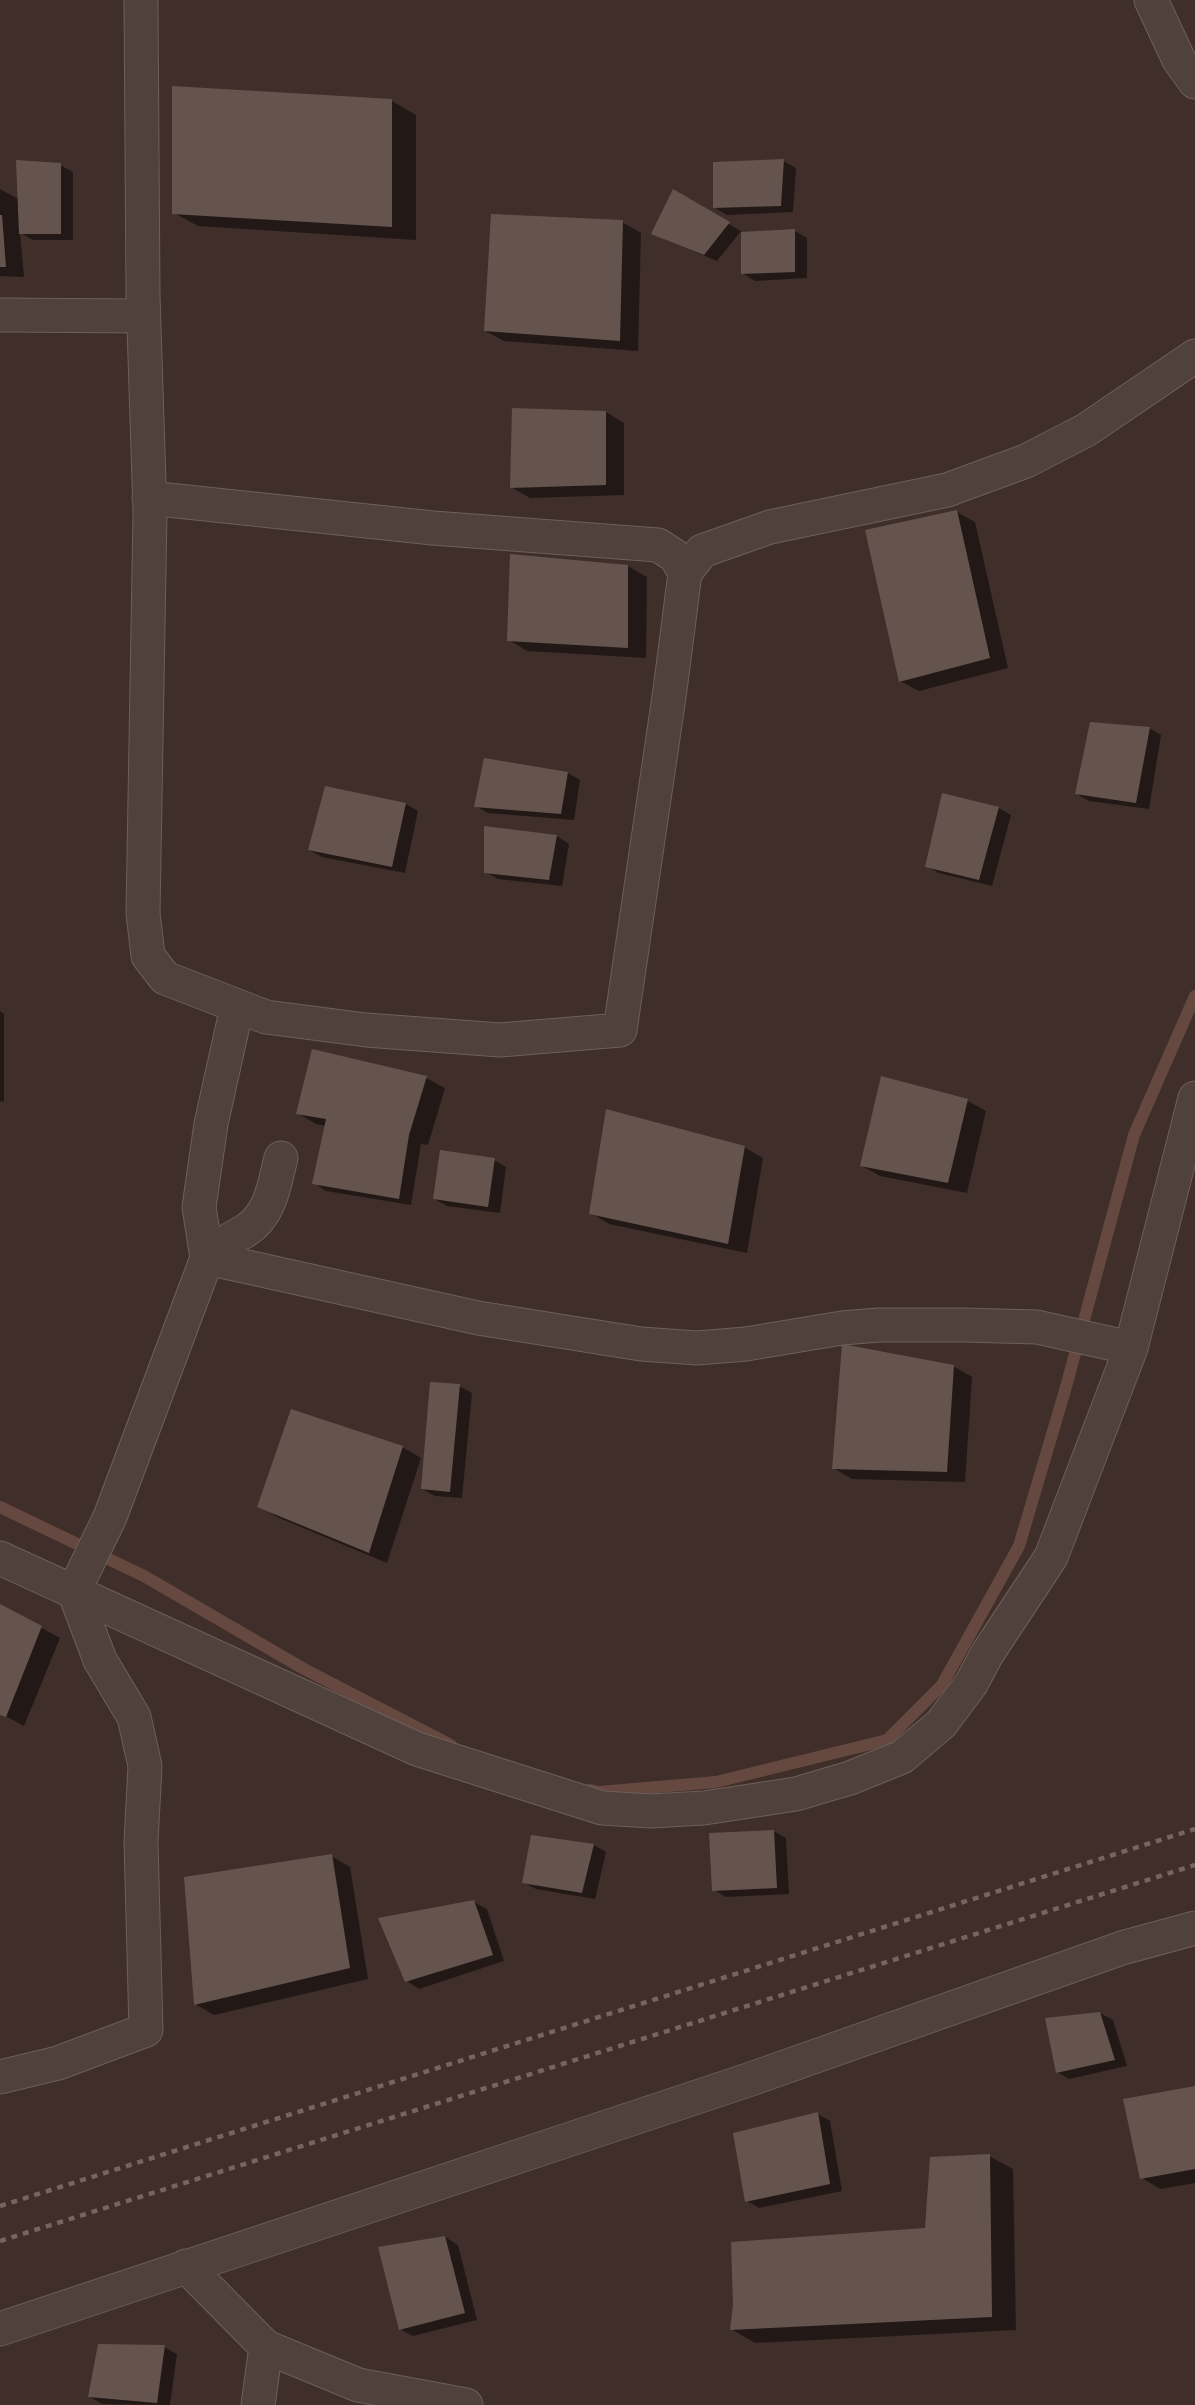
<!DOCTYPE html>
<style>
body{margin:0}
canvas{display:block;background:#3f2e29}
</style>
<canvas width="1195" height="2405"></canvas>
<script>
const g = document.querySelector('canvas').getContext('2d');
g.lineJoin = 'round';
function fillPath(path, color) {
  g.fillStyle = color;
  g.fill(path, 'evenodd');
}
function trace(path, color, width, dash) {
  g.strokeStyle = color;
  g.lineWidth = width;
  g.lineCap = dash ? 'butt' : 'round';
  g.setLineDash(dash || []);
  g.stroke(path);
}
const shadow = new Path2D(`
 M392,101L416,115V240L198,226L174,213Z
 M783,161L796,168L793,212L727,215L715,208Z
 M60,165L73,172V240H33L20,233L24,277L0,276V189L20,200Z
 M673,192L741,231L717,261L653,234Z
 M622,222L641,233L638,351L504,341L485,331Z
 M795,231L807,238V278L755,281L742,273Z
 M606,412L624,423V495L530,498L511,487Z
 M957,512L975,522L1008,668L919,691L900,681Z
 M628,566L647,577L646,658L527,651L509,640Z
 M1149,728L1161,735L1149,809L1089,801L1077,794Z
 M485,759L568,773L580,780L574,820L488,813L476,806Z
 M406,804L418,811L405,873L322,857L309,850Z
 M999,808L1011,815L992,886L939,873L926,866Z
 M557,836L569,844L562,886L498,879L485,872Z
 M0,1011L4,1014V1102L0,1101Z
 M426,1078L445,1088L428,1145L421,1144L411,1205L326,1191L314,1183L327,1126L316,1124L297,1113Z
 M882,1078L968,1101L986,1111L967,1193L880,1176L862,1166Z
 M744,1147L763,1158L747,1253L609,1224L591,1213Z
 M494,1160L506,1167L500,1213L447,1206L434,1199Z
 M953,1366L972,1377L965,1482L852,1479L833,1468Z
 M459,1386L472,1393L462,1498L435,1496L422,1489Z
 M402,1447L421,1458L387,1563L277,1517L259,1506Z
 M0,1605L60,1638L24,1726L0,1713Z
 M773,1831L786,1838L789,1894L726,1897L714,1890Z
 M532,1837L594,1845L606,1852L595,1899L536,1889L523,1882Z
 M331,1856L350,1867L368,1979L214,2015L195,2004Z
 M474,1902L487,1909L504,1961L419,1989L407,1981Z
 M1100,2013L1113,2020L1127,2066L1069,2079L1057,2072Z
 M1195,2088V2183L1160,2189L1142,2178Z
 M818,2114L830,2121L842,2191L759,2208L747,2201Z
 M989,2156L1013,2169L1016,2330L755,2343L731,2329L926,2229Z
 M445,2237L458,2245L477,2320L413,2336L400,2329Z
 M164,2347L177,2354L170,2405L102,2404L90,2397Z`);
const stream = new Path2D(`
 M0,1507L144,1576L304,1669L451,1745
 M590,1790L599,1792L716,1782L887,1740L942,1685L1019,1546L1066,1387L1134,1135L1195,996`);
const building = new Path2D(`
 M172,86L392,99V227L172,214Z
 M784,159L781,206L713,208V162Z
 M16,160L61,163V234H19Z
 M673,189L730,222L704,255L651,234Z
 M491,214L623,220L620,341L484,331Z
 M0,215H2L6,267H0Z
 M795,229V272L741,274V232Z
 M512,408L606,411V485L510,488Z
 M957,510L990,658L899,682L865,530Z
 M510,554L628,565V648L507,641Z
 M1090,722L1150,727L1136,803L1075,794Z
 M484,758L568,772L561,814L474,807Z
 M325,786L406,803L392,867L308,850Z
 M942,793L999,807L979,880L925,867Z
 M484,826L557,835L549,880L484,873Z
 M312,1049L427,1076L409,1135L399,1199L312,1184L326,1119L296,1114Z
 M881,1076L968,1099L948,1183L860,1166Z
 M606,1109L745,1146L728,1244L589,1214Z
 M440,1150L495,1158L488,1207L433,1199Z
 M842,1344L954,1365L947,1472L832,1469Z
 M430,1382L460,1384L450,1492L421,1489Z
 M291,1409L403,1446L369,1553L257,1507Z
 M0,1604L42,1626L6,1717L0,1715Z
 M774,1830L777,1888L712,1891L709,1833Z
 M531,1835L594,1844L582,1893L522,1883Z
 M332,1854L350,1968L194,2005L184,1877Z
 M474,1900L493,1955L405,1982L378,1918Z
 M1100,2012L1115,2060L1056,2073L1045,2018Z
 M1195,2086V2169L1140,2179L1123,2099Z
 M818,2112L830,2184L745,2202L733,2133Z
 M990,2154L992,2317L730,2330L733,2305L731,2242L925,2228L930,2157Z
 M445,2236L465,2313L399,2330L378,2247Z
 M98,2344L165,2345L157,2403L88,2397Z`);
const minor = new Path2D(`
 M141,0L143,295L150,513L143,913L148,956L165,978L266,1017L366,1030L500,1040L620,1030L670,690L685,573L702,551L770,527L947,490L1026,461L1086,430L1195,356
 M1151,0L1179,60L1195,82
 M0,315L143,316
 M149,498L433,528L658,545L675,556L685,573
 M207,1258L199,1207L211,1124L237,1007
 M207,1258C220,1244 229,1240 245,1231C271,1215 274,1185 281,1158
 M0,1558L417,1749L602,1808L650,1811L704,1808L796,1794L850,1778L902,1757L941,1724L971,1684L987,1654L1051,1557L1131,1348L1195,1098
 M0,2077L58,2063L146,2030L141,1842L145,1766L134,1717L100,1660L74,1591L110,1517L207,1258L478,1318L641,1344L697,1348L746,1344L842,1328L879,1325H963L1037,1327L1131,1348
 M186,2266L266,2347L358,2385L466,2405
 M0,2329L748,2080L1122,1948L1195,1928
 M258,2405L266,2347`);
const rail = new Path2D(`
 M0,2206L1195,1829
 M0,2241L1195,1865`);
fillPath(shadow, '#0007');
trace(stream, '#65483f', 12);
fillPath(building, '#65534e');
trace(minor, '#6d5f5b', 35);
trace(minor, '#50413d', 33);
trace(rail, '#76655f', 4.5, [6, 6]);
</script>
